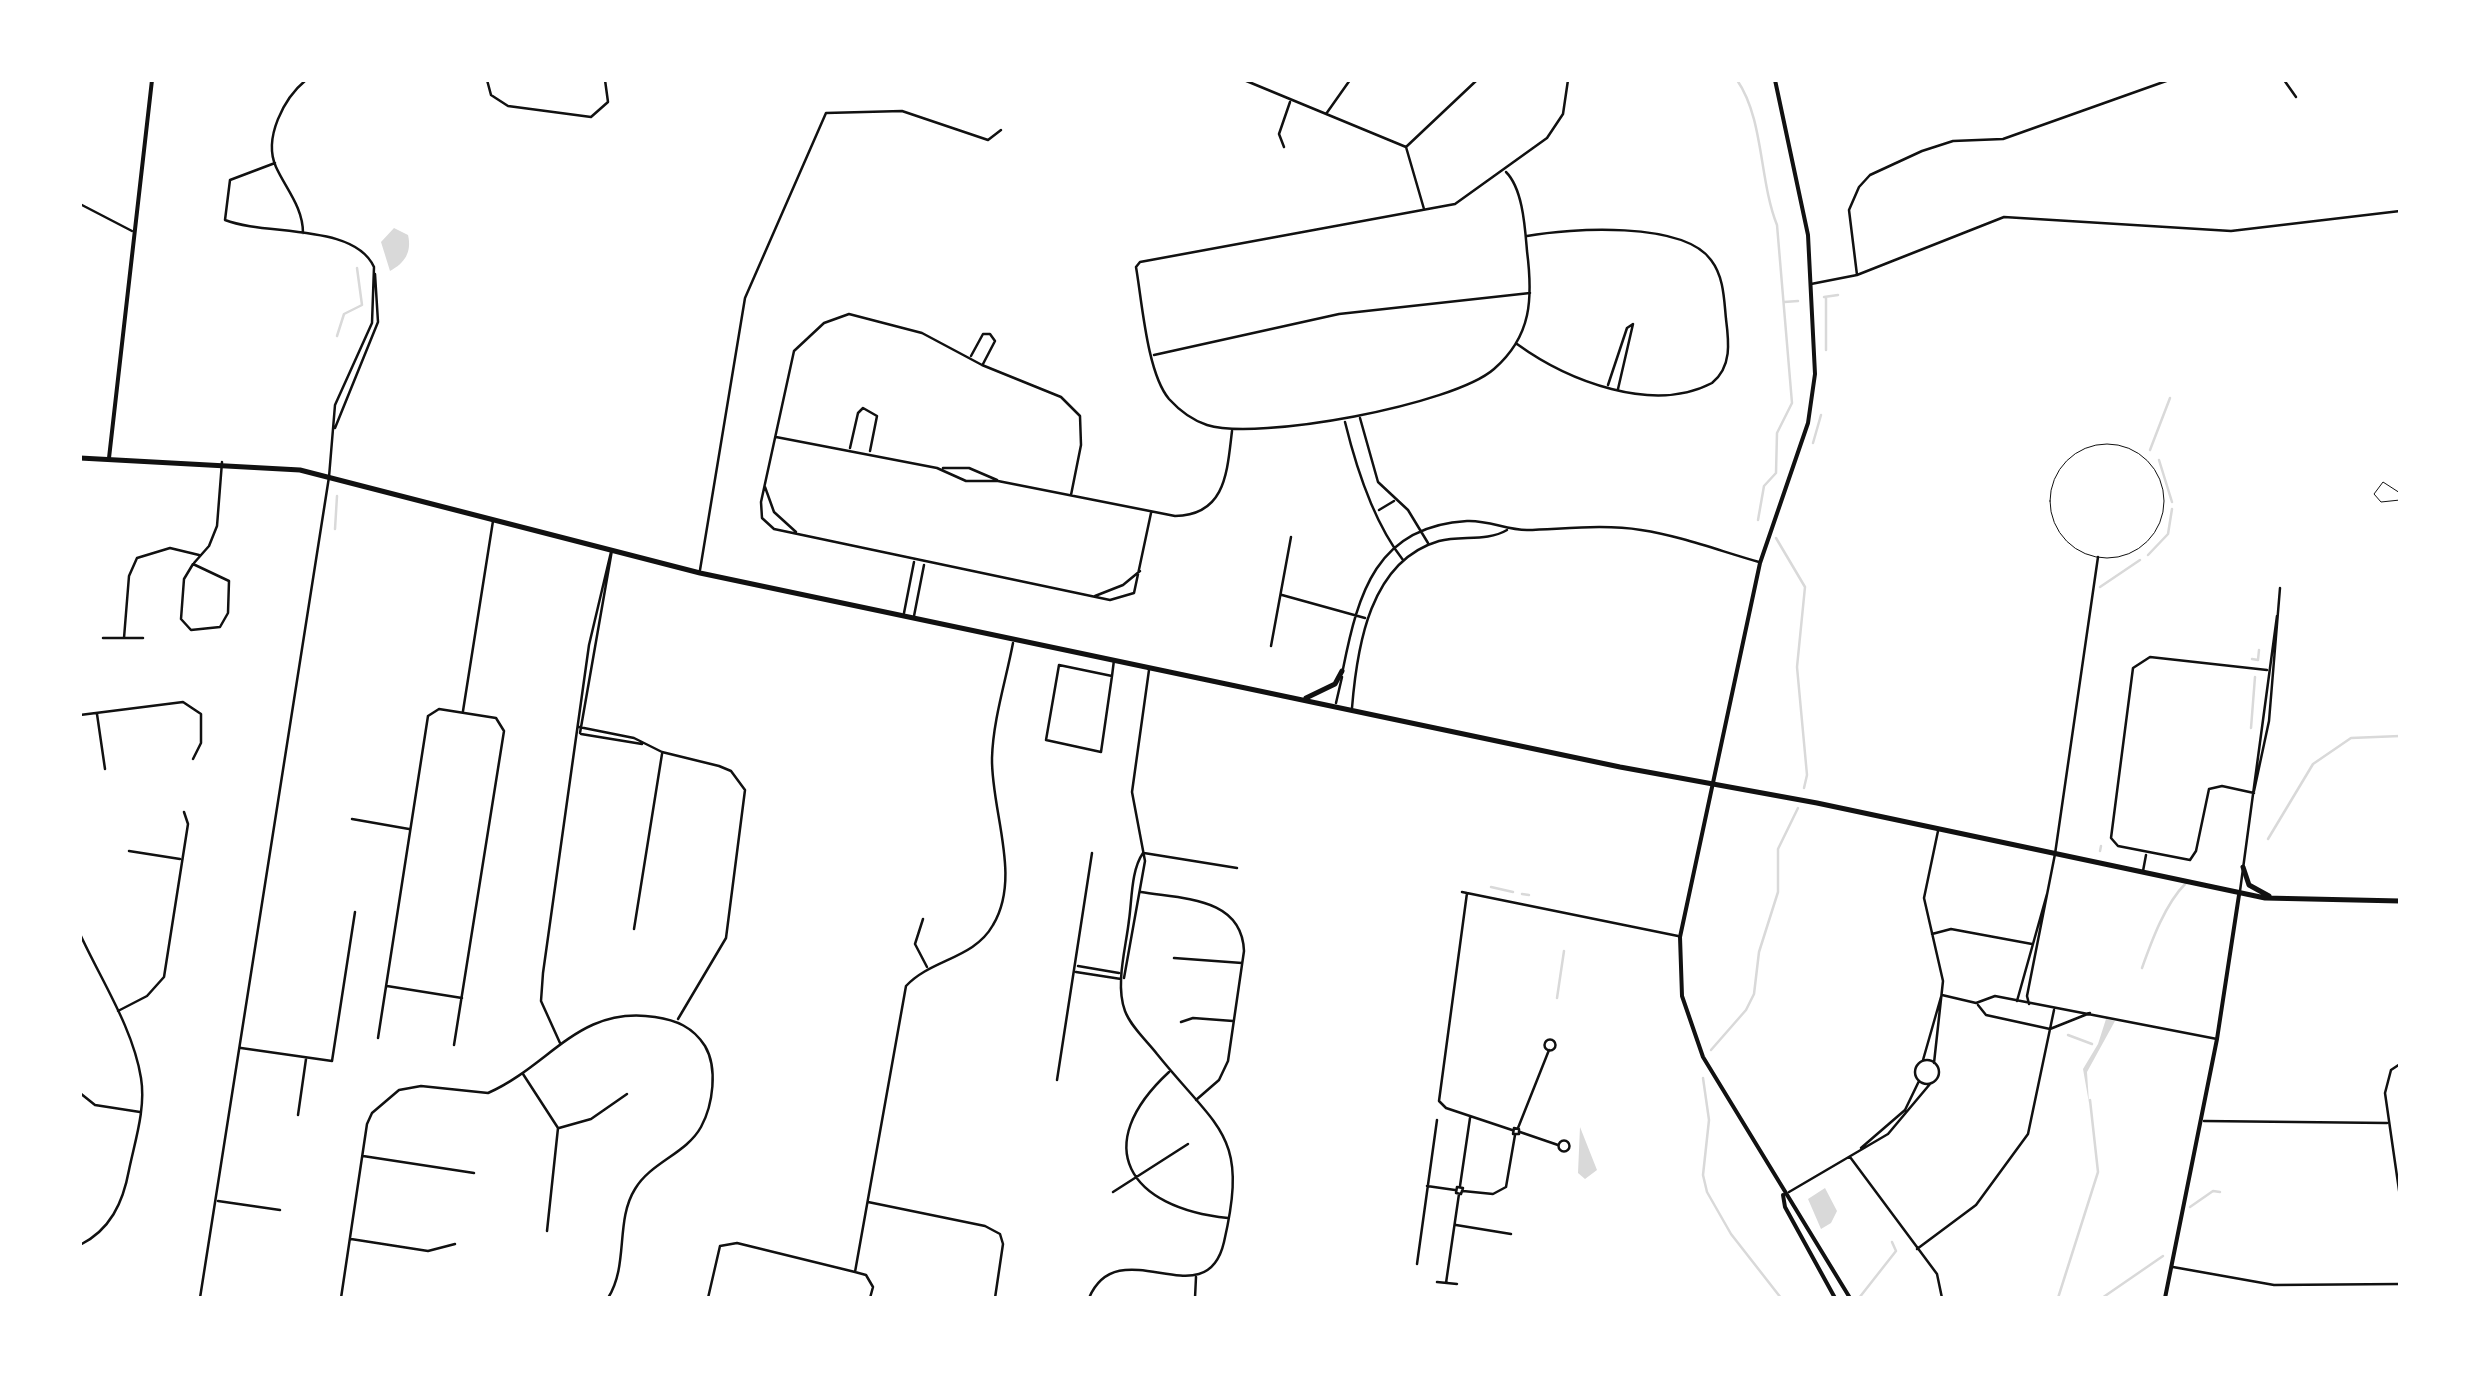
<!DOCTYPE html>
<style>
body{margin:0}
#map{position:relative;width:2480px;height:1378px;overflow:hidden;background:#fff;font-family:Figtree,sans-serif}
canvas{display:block}
.frame{position:absolute;inset:0;border:82px solid #fff;pointer-events:none}
</style>
<div id="map">
<canvas width="2480" height="1378"></canvas>
<div class="frame"></div>
</div>
<script>
const g = document.querySelector('canvas').getContext('2d');
g.lineJoin = 'round';
function fillPath(path, color) {
  g.fillStyle = color;
  g.fill(path, 'evenodd');
}
function trace(path, color, width, dash) {
  g.strokeStyle = color;
  g.lineWidth = width;
  g.lineCap = dash ? 'butt' : 'round';
  g.setLineDash(dash || []);
  g.stroke(path);
}
const water = new Path2D(`
 M394,228L408,235C412,252 405,263 390,271L381,242Z
 M2106,1019L2115,1021L2087,1072L2089,1103L2083,1069L2098,1044Z
 M1580,1127L1597,1170L1585,1179L1578,1173Z
 M1825,1188L1837,1211L1831,1223L1821,1229L1808,1199Z`);
const stream = new Path2D(`
 M1737,80C1764,119 1759,180 1777,225L1792,403L1777,433L1776,473L1764,486L1758,520
 M1824,297L1838,295
 M1784,302L1798,301
 M337,336L344,314L362,305L357,268
 M1826,350V297
 M1813,443L1821,415
 M2150,450L2170,398
 M2159,460L2172,502
 M335,529L337,496
 M1776,538L1805,587L1797,667L1807,775L1804,788
 M2148,555L2168,534L2172,509
 M2100,587L2140,560
 M2252,659L2258,660L2259,650
 M2251,728L2255,677
 M2268,839L2313,764L2351,738L2400,736
 M2100,851L2101,846
 M1491,887L1513,892
 M1522,894L1529,895
 M2142,968C2152,940 2165,904 2186,883
 M1557,998L1564,951
 M2068,1035L2092,1044
 M1711,1050L1746,1010L1754,994L1759,952L1778,892V849L1798,808
 M1703,1078L1709,1120L1703,1175L1707,1192L1731,1234L1781,1298
 M2190,1207L2213,1191L2220,1192
 M1859,1298L1896,1251L1892,1242
 M2058,1298L2098,1172L2090,1100
 M2102,1298L2163,1256`);
const service = new Path2D(`
 M2050 501a57 57 0 1 1 114 0a57 57 0 1 1-114 0Z
 M2400,493L2383,482L2374,494L2381,502L2400,500`);
const minor = new Path2D(`
 M487,80L491,95L508,106L591,117L608,102L605,80
 M1244,80L1406,147L1424,209
 M2284,80L2296,97
 M1326,114L1350,80
 M1284,147L1279,134L1290,102
 M1406,147L1477,80
 M275,163L230,180L225,220C266,236 354,223 374,267
 M1506,172C1523,189 1525,228 1527,251C1533,298 1532,336 1494,369C1453,405 1258,441 1207,425C1192,420 1179,410 1169,399C1147,373 1142,301 1136,267L1140,262L1455,204L1547,138L1563,114L1568,80
 M80,204L132,231
 M303,233C303,207 286,189 276,167C263,138 284,98 306,80
 M1857,275L1849,210L1859,187L1870,175L1922,151L1953,141L2003,139L2169,80
 M1811,284L1857,275L2004,217L2231,231L2400,211
 M1517,344C1568,381 1653,414 1712,383C1732,367 1729,342 1726,319C1724,299 1724,277 1711,260C1683,221 1570,228 1527,236
 M1154,355L1339,314L1530,293
 M971,356L983,334H990L995,341L983,364
 M1608,385L1627,328L1633,324L1618,389
 M1360,418L1378,482L1408,510L1428,543
 M1345,422C1356,467 1374,523 1403,560
 M335,428L378,322L375,274
 M776,437L937,468L966,481H998L1175,516C1226,515 1227,472 1232,431
 M850,448L858,413L863,408L877,416L870,451
 M943,468H969L997,480
 M765,487L774,512L796,532
 M1071,495L1081,445L1080,416L1061,397L982,365L922,333L849,314L824,323L794,351L761,502L762,518L774,529L1110,600L1134,593L1151,513
 M1379,510L1394,501
 M194,563L209,546L217,526L222,462
 M193,564L229,581L228,613L220,627L191,630L181,619L184,579Z
 M700,570L745,298L826,113L902,111L988,140L1001,130
 M1282,595L1365,618
 M1095,596L1123,585L1140,571
 M904,613L914,562
 M914,616L924,565
 M103,638H143
 M124,638L129,576L137,558L170,548L199,555
 M1271,646L1291,537
 M1059,665L1112,676L1101,752L1046,740Z
 M1343,669C1358,594 1376,526 1467,521C1489,520 1506,530 1527,530C1564,529 1604,524 1641,530C1681,536 1720,551 1759,562
 M1112,676L1114,660
 M1336,703L1342,677
 M1352,708C1357,646 1370,561 1439,541C1461,535 1487,542 1507,530
 M463,711L493,521
 M97,714L105,769
 M80,715L183,702L201,714V743L193,759
 M579,727L634,738L662,752L719,766L731,771L745,790L726,938L678,1019
 M580,733L612,550
 M581,734L642,744
 M2254,791L2269,721L2280,588
 M2254,793L2222,786L2209,789L2196,851L2190,860L2118,846L2111,838L2133,668L2150,657L2267,670
 M352,819L409,829
 M129,851L180,859
 M1144,853L1237,868
 M2143,871L2146,855
 M2240,891L2277,616
 M1141,892C1183,899 1242,897 1244,951L1228,1061L1219,1080L1196,1100
 M1462,892L1678,936
 M1467,893L1439,1101L1446,1108L1512,1130
 M923,919L915,944L927,967
 M634,929L662,754
 M80,934C101,980 133,1028 141,1078C146,1108 135,1141 129,1170C123,1203 110,1230 80,1245
 M1932,934L1951,929L2032,944
 M1174,958L1242,963
 M1078,966L1119,973
 M1076,972L1121,979
 M1124,978L1145,861L1132,792L1149,670
 M387,986L462,998
 M1942,995L1976,1003L1995,996L2217,1039
 M2017,1001L2047,894
 M2029,1004L2027,996L2055,854L2098,557
 M1978,1005L1986,1015L2050,1029L2090,1013
 M118,1011L147,996L164,977L188,824L184,812
 M1181,1022L1193,1018L1233,1021
 M378,1038L428,716L439,709L496,718L504,731L454,1045
 M1544.5 1045a5.5 5.5 0 1 1 11 0a5.5 5.5 0 1 1-11 0Z
 M560,1043L541,1001L543,973L589,645L611,552
 M241,1048L332,1061L355,912
 M1915 1072a12 12 0 1 1 24 0a12 12 0 1 1-24 0Z
 M1923,1060L1941,997
 M1934,1063L1943,981L1924,898L1938,831
 M2400,1064L2391,1070L2385,1093L2400,1197
 M1169,1072C1089,1146 1129,1208 1228,1218
 M523,1074L558,1128L547,1231
 M1057,1080L1092,853
 M80,1093L95,1105L140,1112
 M298,1115L306,1059
 M2204,1121L2387,1123
 M559,1128L591,1119L627,1094
 M1514,1128L1519,1129V1134H1513Z
 M1518,1128L1549,1050
 M1520,1132L1558,1145
 M1558.5 1146a5.5 5.5 0 1 1 11 0a5.5 5.5 0 1 1-11 0Z
 M1861,1148L1905,1110L1919,1081
 M363,1156L474,1173
 M1850,1157L1937,1274L1942,1298
 M1427,1186L1455,1190
 M1460,1186L1470,1118
 M1457,1187L1463,1188L1461,1194L1456,1193Z
 M1463,1191L1493,1194L1506,1187L1515,1135
 M1113,1192L1188,1144
 M1789,1192L1888,1134L1930,1084
 M218,1201L280,1210
 M868,1202L985,1226L1000,1234L1003,1244L995,1298
 M1456,1225L1511,1234
 M351,1239L428,1251L455,1244
 M1917,1249L1976,1205L2028,1134L2054,1010
 M1417,1264L1437,1120
 M2173,1267L2274,1285L2400,1284
 M1437,1282L1457,1284
 M1446,1283L1459,1194
 M200,1298L329,477L335,405L372,323L374,267
 M341,1298L367,1124L372,1113L399,1090L421,1086L488,1093C551,1065 579,1005 655,1017C676,1020 693,1027 705,1046C718,1068 713,1105 701,1127C686,1154 651,1162 635,1189C615,1221 629,1265 608,1298
 M708,1298L720,1246L737,1243L855,1272
 M870,1298L873,1287L866,1275L855,1272L906,986C931,959 974,959 993,925C1022,877 991,811 992,758C993,720 1006,680 1013,643
 M1089,1298C1119,1228 1206,1320 1224,1242C1249,1134 1219,1131 1157,1054C1147,1041 1131,1027 1125,1011C1115,984 1126,948 1129,920C1132,900 1131,870 1143,853
 M1195,1298L1196,1277`);
const tertiary = new Path2D(`
 M109,458L152,80
 M2165,1298L2217,1039L2239,895`);
const secondary = new Path2D(`
 M1775,80L1808,235L1815,374L1808,423L1760,563L1680,937L1682,996L1703,1057L1850,1298
 M1783,1195L1785,1207L1835,1298`);
const primary = new Path2D(`
 M80,458L300,470L700,573L1620,767L1817,803L2265,898L2400,901
 M1306,698L1335,684L1342,671
 M2243,867L2249,885L2269,896`);
fillPath(water, '#d9d9d9');
trace(stream, '#d9d9d9', 2.5);
trace(service, '#111', 1);
trace(minor, '#111', 2.5);
trace(tertiary, '#111', 4);
trace(secondary, '#111', 4);
trace(primary, '#111', 5);
</script>
